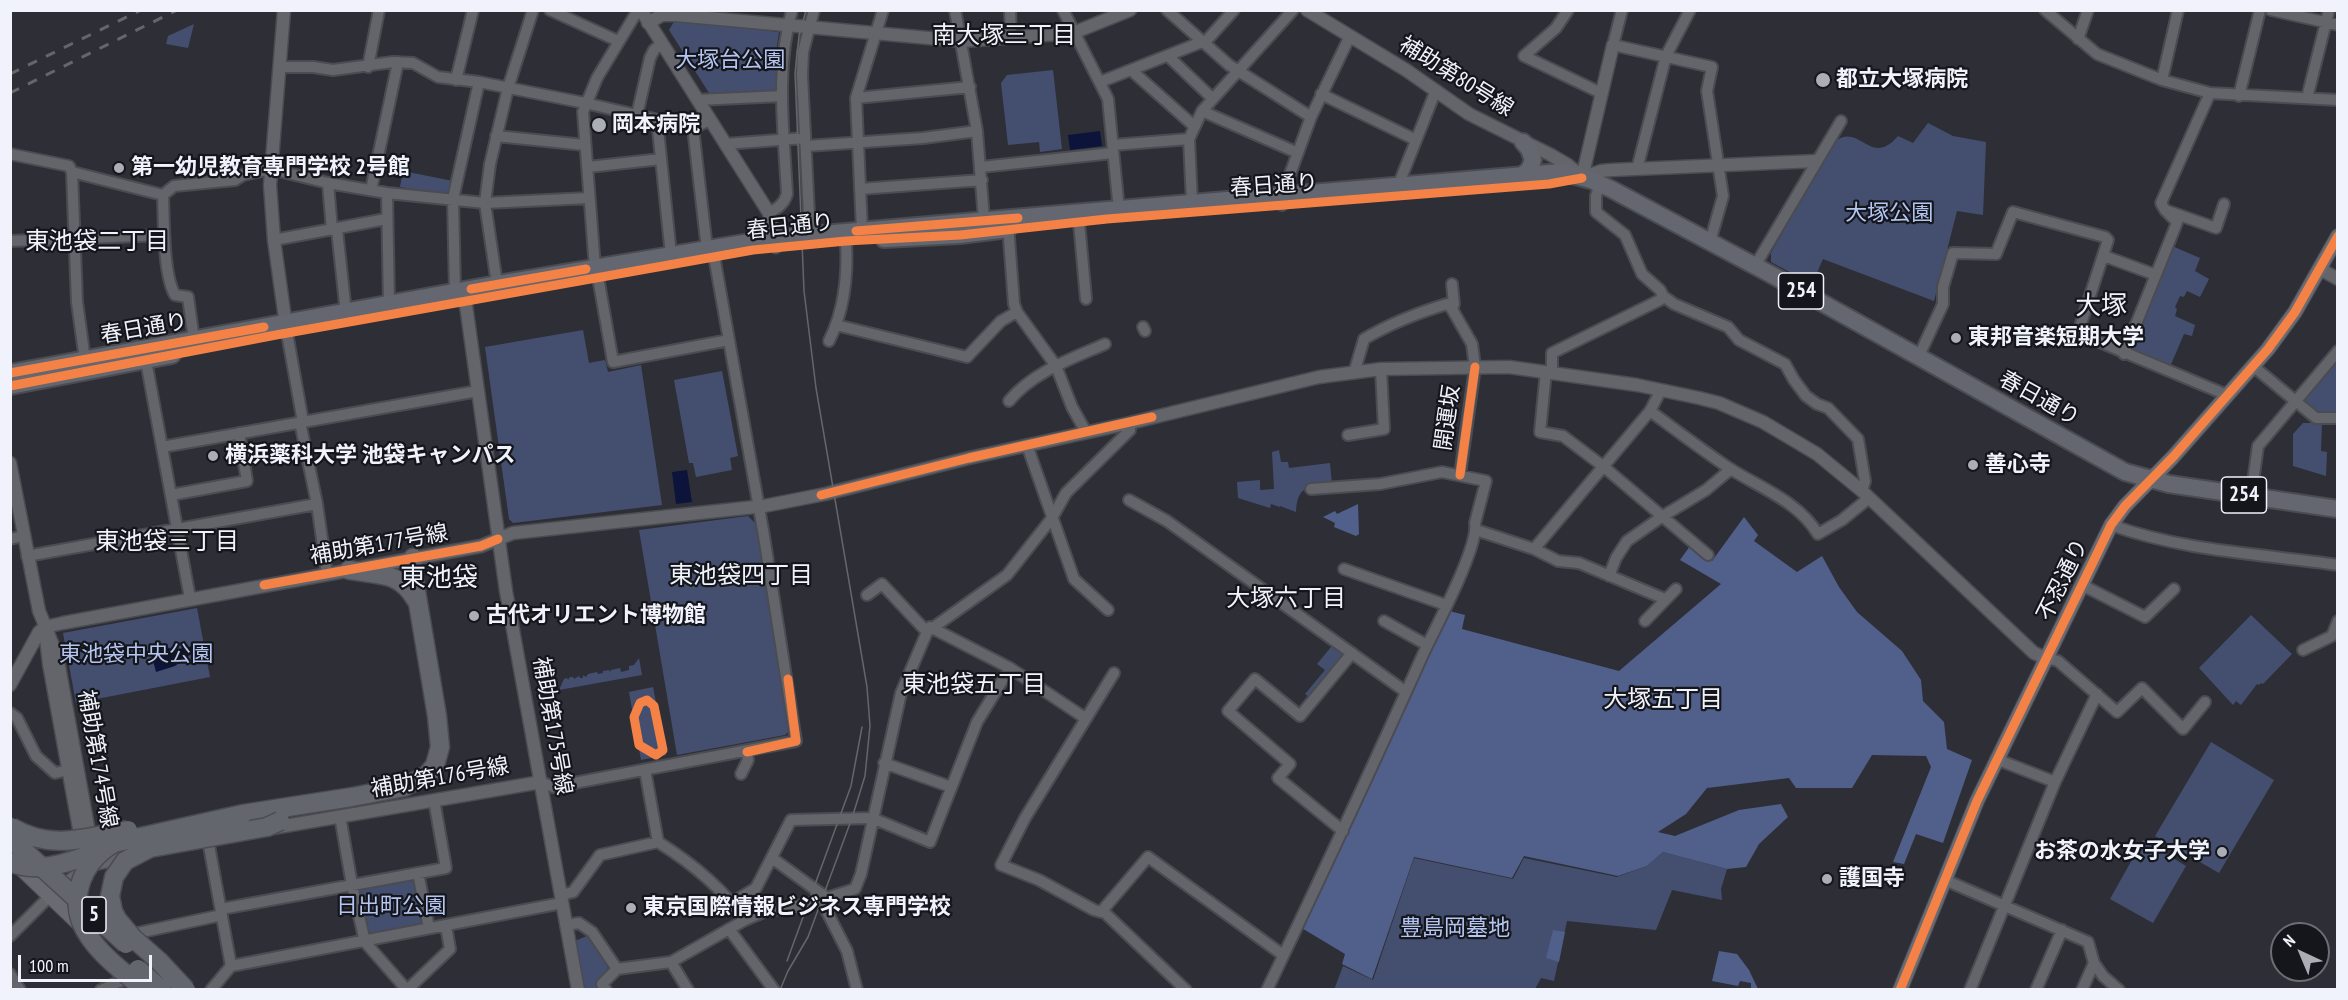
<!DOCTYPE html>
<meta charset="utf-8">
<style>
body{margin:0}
#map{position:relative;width:2348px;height:1000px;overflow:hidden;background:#2e2f36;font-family:"PT Sans Narrow",sans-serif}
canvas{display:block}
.frame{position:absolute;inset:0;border:12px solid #f0f3fb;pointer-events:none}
.north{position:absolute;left:2270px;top:922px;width:60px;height:60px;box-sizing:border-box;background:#14161b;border:2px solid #6c6e75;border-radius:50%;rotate:316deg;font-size:16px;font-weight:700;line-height:24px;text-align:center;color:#f0f3fb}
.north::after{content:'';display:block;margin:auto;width:21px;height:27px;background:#acaeb6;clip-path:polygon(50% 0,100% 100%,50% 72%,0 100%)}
.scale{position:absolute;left:18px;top:955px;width:134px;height:27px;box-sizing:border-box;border:3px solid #f0f3fb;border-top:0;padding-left:8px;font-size:18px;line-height:21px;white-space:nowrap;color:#f0f3fb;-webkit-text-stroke:4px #14161b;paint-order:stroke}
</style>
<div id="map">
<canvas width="2348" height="1000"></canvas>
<div class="frame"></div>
<div class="north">N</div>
<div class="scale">100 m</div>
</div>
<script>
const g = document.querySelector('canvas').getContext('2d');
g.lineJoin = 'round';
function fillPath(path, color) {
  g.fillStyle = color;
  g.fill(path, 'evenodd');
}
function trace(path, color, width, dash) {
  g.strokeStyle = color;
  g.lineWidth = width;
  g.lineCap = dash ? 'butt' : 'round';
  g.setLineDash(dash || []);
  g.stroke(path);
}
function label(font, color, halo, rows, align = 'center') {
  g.font = font + ' "PT Sans Narrow","Noto Sans JP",sans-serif';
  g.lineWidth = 4.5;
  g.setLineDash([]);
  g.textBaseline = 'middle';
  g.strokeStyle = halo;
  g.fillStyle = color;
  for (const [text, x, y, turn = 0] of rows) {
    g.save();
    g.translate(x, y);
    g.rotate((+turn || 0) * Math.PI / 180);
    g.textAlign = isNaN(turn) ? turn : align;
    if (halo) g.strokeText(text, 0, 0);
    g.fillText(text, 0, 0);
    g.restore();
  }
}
const green = new Path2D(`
 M675,20L779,32L776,53L777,88L773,93L711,96L669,30Z
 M194,24L188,48L166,44L168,36Z
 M1053,70L1062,149L1040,152L1039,142L1008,145L1001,83L1007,75Z
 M1928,123L1953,136L1986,142L1983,215L1957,211L1934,301L1823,259L1812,284L1771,262V253L1834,142C1860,121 1870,169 1898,136L1913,143Z
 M403,171L453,181L450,195L400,187Z
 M2172,246L2200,258L2195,271L2209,279L2200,297L2187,291L2184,297L2180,296L2175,307L2177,309L2175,316L2195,325L2192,336L2184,334L2169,369L2129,353Z
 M583,330L589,363L605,360L608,372L641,365L662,505L513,523L509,519L485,347Z
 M2337,360V413H2319L2302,400Z
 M722,371L738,456L730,458L732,470L696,477L693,463H689L674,380Z
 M2303,423H2322L2321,451L2327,452L2326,476L2293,466V434Z
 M1279,450L1281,462H1288L1289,468L1330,463L1332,484C1309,487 1297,485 1296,512L1280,506V507L1271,504L1270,508L1238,498L1237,482L1260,480V490L1274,489L1272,452Z
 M748,516L756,524L790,730L785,735L677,755L639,530Z
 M197,608L210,677L76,703L63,633Z
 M2251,615L2292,654L2263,684L2261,683L2259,685L2257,684L2241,705L2236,701L2233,705L2199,668Z
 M1336,641L1351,652L1313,700L1305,694L1325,670L1317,664Z
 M639,658L642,675L559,690L564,679L567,678L568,680L570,677H573L574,679L579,676L580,678H583V675L586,677L588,674L597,672L598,674L603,673V671L609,670L610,672L611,670L620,668L621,672L629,670V666L634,665Z
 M653,687L666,755L641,760L629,692Z
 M2211,742L2274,780L2219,873L2155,836Z
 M2143,840L2186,866L2153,923L2110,899Z
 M1663,852L1727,869L1721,889L1722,900L1672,890L1656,930L1567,921L1554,981L1541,978L1535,989L1334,990L1343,966L1373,980L1414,858L1513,879L1524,858L1617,877L1647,866Z
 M411,879L416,882L423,921L420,926L371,936L366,932L358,893L362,887Z
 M589,935C606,958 615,962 600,989H585L575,941Z`);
const forest = new Path2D(`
 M1358,504L1359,534L1356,536L1334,527L1335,523L1323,517L1335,511L1337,514Z
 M1744,517L1758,535L1754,541L1797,572L1822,556L1839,587L1857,612L1902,651L1921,680L1923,701L1944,722L1947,749L1972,760L1943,843L1916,834L1904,864L1893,862L1931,767L1926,756L1872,755L1852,788H1796L1789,778L1707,788L1686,814L1658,832L1675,836L1739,810L1781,804L1788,817L1759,844L1746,867L1727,869L1663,852L1647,866L1618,876L1524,856L1512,878L1414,857L1372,979L1342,964L1345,954L1300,927L1449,611L1465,615L1462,629L1619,671L1721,584L1680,560L1690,546L1712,561Z
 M1553,930L1565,932L1559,962L1546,958Z
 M1719,951L1737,954L1749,970L1758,989H1751V983L1740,981L1738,986L1712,981Z`);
const water = new Path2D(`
 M1100,131L1102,146L1070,150L1068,135Z
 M687,470L692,502L676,504L672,472Z
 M159,643L173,650L193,646L194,652L175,666L156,672L149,645Z`);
const minor = new Path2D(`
 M550,10L618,41
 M955,10L977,131L984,220
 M1010,10L1011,38
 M1063,10L1108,99L1119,210
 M1167,10L1229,65L1311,117
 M1568,10L1556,28L1524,56L1601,93
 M1622,10L1613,45L1712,67L1707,91L1723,196L1710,242
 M2045,10L2097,54L2162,80L2210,93L2338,100
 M2271,10L2338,25
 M2078,39L2088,10
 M1168,56L1212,98
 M281,67H313L333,70L393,62L413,63L438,77L479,82L585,103L693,128L710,120
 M368,67L379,10
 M1131,70L1194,126
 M456,80L473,10
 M2162,80L2178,10
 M1100,82L1207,40L1234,10
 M2210,93L2161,203L2165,210L2216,228L2224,204
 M1321,94L1416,140
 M2239,96L2260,10
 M856,98L970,87
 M2307,98L2329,10
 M697,100L782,96
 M1202,111L1298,153
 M637,115L650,58L654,50L661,44
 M657,120L671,255
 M693,128L707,249
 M496,136L585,145
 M725,144L805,138
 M1113,145L1189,139
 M806,146L923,138L977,131
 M10,154L69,166L72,172L163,195L174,186L235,180L243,175L271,169L328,183L387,193L485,203L589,198
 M588,167L661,159
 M981,167L1113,153
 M1637,169L1666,56L1690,10
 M72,172L77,302L85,360
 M328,183L332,230
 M1600,183L1596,196V212L1625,235L1642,274L1660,290L1663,296L1674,304L1728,327L1739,340L1785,364L1794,380L1806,396L1817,404L1828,408L1858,439L1865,481L1862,491
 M1398,186L1436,90
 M860,189L982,180
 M371,190L398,62
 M387,193L389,305
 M163,195C164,221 163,274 175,295L188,297L194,340
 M1192,203L1189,139L1202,111L1293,10
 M1282,205L1286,185L1311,117L1350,36
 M769,213C778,208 784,204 787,194C784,133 775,70 792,10
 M1079,222L1086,299
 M1008,225L1014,304L1017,312L1056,366L1072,407L1086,432
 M337,230L346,313
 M862,230L856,98L883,10
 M810,235L802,75L803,52L814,10
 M274,240L386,219
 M10,241L164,235
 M2104,256L2156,275
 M1755,266L1841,121
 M595,268L583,112L597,78L638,10
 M598,277L613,362L729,340
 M497,284L485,203L490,164L508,88L533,10
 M455,292L453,199L479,82
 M1452,309L1454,304L1452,284
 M836,325L967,357L1001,321L1017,312
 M1143,327L1145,331
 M287,333L303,422
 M829,341C845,309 848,275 846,241
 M2124,354L2176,225L2177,222L2165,210
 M1918,358L1943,304V287L1953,253L1996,254L2013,212L2105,237L2108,240L2078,333L2227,395
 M146,361L190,598
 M2253,366L2316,418H2338
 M1546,371L1540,432L1563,436L1604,467L1708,555
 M1552,372V353L1660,300L1663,296
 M1354,373L1364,339C1391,323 1417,313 1447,304L1452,309L1472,344L1475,367L1460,475
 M1009,401C1033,372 1071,359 1105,344
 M1650,411C1676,430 1702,450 1729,468C1760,488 1798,501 1818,534L1842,520L1869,498
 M300,422L317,504L327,574
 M1348,435L1384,429L1381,369
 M1027,445L1074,579L1108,610
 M162,447L478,391
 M171,495L247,481L239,433
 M2251,496L2258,446L2338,351
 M1129,500L1167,521L1406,692
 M2111,525C2183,551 2262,554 2338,565
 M1476,530L1534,549L1558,561L1579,563L1665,599
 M10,539L23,536
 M1534,549L1650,411L1661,390
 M27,556L317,504
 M1344,569L1446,605
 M1609,576L1616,558L1627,541L1663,516L1706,490L1731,469
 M2082,585L2145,617L2174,589
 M867,595L882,584L927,632
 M1384,621L1427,645
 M1645,621L1676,589
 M930,627L1010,668L1085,718
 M2303,650L2332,636L2338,621
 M2046,658L2058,661L2117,712L2142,688L2183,729L2205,702
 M1114,673L1025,818L1001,865L1039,880L1094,910L1105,913L1186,990
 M10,713L17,718L36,756L55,773L68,770
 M1996,759L2055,782
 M884,763L951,787
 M741,774L748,760L747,752
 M541,782L553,787L796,741L764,536L714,256
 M340,816L352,885L365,942L407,990L450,949L446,926
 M1343,831L1278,778L1290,764L1228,711L1255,679L1300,716L1352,653
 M208,840L231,966
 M658,842C690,862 723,889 745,920
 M772,858L827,898
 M418,873L429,928
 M1945,880L2088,942L2094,963L2103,976L2119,990
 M561,895L573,892L600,855L658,842L645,770
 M821,900L847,951L857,990
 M733,902L756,888L791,820L872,818L930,842L977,722L1010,668
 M221,909L446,868L434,800
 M1101,912L1148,857L1283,955
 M566,925L579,923L592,932L617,969
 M729,929L774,990
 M128,935L222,915
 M10,936L49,897
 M671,962L688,990
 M10,974L20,990
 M101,990L132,976
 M211,990L231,966L562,903
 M606,990L602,984L617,969L671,962L745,920L766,911L808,904L855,889L861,874L901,693L927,632L1007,575L1052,518L1066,493L1130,430V423
 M1267,990C1321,877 1374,764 1425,650C1437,625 1479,546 1475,523L1486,481L1442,472L1380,484L1311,489
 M1970,990L2055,782L2097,694
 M2036,990L2062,930
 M2082,990L2094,963`);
const tertiary = new Path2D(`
 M284,10L270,185L274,240L287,333
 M641,10L769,213L776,247
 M1307,10L1406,70L1469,114L1551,155L1568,165L1580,175
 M648,23L662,15H675L962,41L1073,33L1130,10
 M1582,178L1601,171L1612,170L1816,161
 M1582,178L1613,45
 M2320,269L2338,279
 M464,291L506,591L578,990
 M10,463L39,611L57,655L91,843
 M46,638L49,664L82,845
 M10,685L39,632L45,627L63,623L481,546L513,533L764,506L825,494L969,458L1130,423L1319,377L1381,369L1509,367L1637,385L1699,398L1719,403L1763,422L1817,454L1862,491L2034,653L2046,658
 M273,828L541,782
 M57,890L91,865L132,856`);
const secondary = new Path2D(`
 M15,863L84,929
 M1900,990L1977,801L2111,525L2125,506L2173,457L2268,349L2295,312L2338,236`);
const trunk = new Path2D(`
 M1521,176L1529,170L1533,160L1529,149L1523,142
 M884,239L960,235L1008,229
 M10,373L497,284L774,238L1561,172L1591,180L1611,189L1774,276L2125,472L2169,484L2338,509
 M10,386L172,355`);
const motorway = new Path2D(`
 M349,570C378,575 400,571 416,600
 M243,814L352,797L404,787L427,775L435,765L440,747L437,716L412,567L413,558`);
const tram = new Path2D(`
 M787,961L851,786L862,727
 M780,990L788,971L808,937L852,818L865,776L870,726L867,687L816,388L804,291L795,73L799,36L806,10`);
const rail = new Path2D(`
 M10,74L141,10
 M10,93L177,10`);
const motorwayBridge = new Path2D(`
 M11,827C52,851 84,838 128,830
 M10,838L126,944
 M10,862C39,875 71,861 98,852
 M138,969L162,990
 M145,990C126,974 104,958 90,938C65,904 80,863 114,843L243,814
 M186,990L159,961L133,938L117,919L113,911L110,896L114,877L125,861L150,848L267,827L280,821`);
const cycleway = new Path2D(`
 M856,231L1018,218
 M471,289L586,269
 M10,373L264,327
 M10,386L276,335L753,250L846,241L960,235L1107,219L1549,184L1582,178
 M1460,475L1475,367
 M821,495L969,458L1152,417
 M264,585L481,546L498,539
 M647,700L654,706L663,750L656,755L639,745L634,717L640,703Z
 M747,752L796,741L788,679
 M1900,990L1977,801L2111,525L2125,506L2173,457L2268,349L2295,312L2338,236`);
const markers = [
 [1823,80,8,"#acaeb6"],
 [599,125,8,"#acaeb6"],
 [119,168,6,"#acaeb6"],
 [1956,338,6,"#acaeb6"],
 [213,456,6,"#acaeb6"],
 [1973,465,6,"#acaeb6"],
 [474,616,6,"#acaeb6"],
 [2222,852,6,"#acaeb6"],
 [1827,879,6,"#acaeb6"],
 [631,908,6,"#acaeb6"]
];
const shields = [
 [1801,291,45],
 [2244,495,45],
 [94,915,24]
];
const shieldNames = [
 ["254",1801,291],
 ["254",2244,495],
 ["5",94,915]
];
const parkNames = [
 ["大塚台公園",730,61],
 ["大塚公園",1889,214],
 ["東池袋中央公園",136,655],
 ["日出町公園",391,907],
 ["豊島岡墓地",1455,929]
];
const streetNames = [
 ["補助第80号線",1456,77,32],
 ["春日通り",1274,186,-4],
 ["春日通り",790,227,-6],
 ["春日通り",144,329,-10],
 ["春日通り",2039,399,29],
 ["開運坂",1448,418,-82],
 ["補助第177号線",379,545,-10],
 ["不忍通り",2063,580,-64],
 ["補助第175号線",552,726,80],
 ["補助第174号線",97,759,80],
 ["補助第176号線",440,778,-10]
];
const poiNames = [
 ["都立大塚病院",1836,80],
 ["岡本病院",612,125],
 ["第一幼児教育専門学校 2号館",131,168],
 ["東邦音楽短期大学",1968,338],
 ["横浜薬科大学 池袋キャンパス",225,456],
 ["善心寺",1985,465],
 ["古代オリエント博物館",486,616],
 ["お茶の水女子大学",2210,852,"right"],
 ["護国寺",1839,879],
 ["東京国際情報ビジネス専門学校",643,908]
];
const neighbourhoodNames = [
 ["南大塚三丁目",1004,36],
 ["東池袋二丁目",97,242],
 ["東池袋三丁目",167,542],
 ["東池袋四丁目",741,576],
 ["大塚六丁目",1286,599],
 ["東池袋五丁目",974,685],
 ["大塚五丁目",1663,700]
];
const quarterNames = [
 ["大塚",2101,307],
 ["東池袋",439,579]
];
fillPath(green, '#444f70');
fillPath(forest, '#515f8b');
fillPath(water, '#0c143b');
trace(minor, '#4a4c52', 14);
trace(tertiary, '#4a4c52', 15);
trace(secondary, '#4a4c52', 16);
trace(trunk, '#4a4c52', 20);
trace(motorway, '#4a4c52', 21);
trace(minor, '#64656a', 10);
trace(tertiary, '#64656a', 12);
trace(secondary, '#6a6b72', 14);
trace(trunk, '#64676f', 16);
trace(motorway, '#64666e', 18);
trace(tram, '#65666c', 1.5);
trace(rail, '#65666c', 3, [10, 10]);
trace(motorwayBridge, '#4a4c52', 21, []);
trace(motorwayBridge, '#64666e', 18);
trace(cycleway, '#f48246', 9);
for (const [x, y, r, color] of markers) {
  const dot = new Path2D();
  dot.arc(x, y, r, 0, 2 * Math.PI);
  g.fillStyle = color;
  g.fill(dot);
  trace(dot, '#14161b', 2);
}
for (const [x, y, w] of shields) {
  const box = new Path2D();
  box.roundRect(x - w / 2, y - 18, w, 36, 4.5);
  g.fillStyle = '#14161b';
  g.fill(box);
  trace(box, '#f0f3fb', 1.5);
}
label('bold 21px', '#f0f3fb', null, shieldNames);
label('22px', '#b4c5f2', '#14161b', parkNames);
label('22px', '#f0f3fb', '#14161b', streetNames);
label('bold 22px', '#f0f3fb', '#14161b', poiNames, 'left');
label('24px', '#f0f3fb', '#14161b', neighbourhoodNames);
label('26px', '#f0f3fb', '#14161b', quarterNames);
</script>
